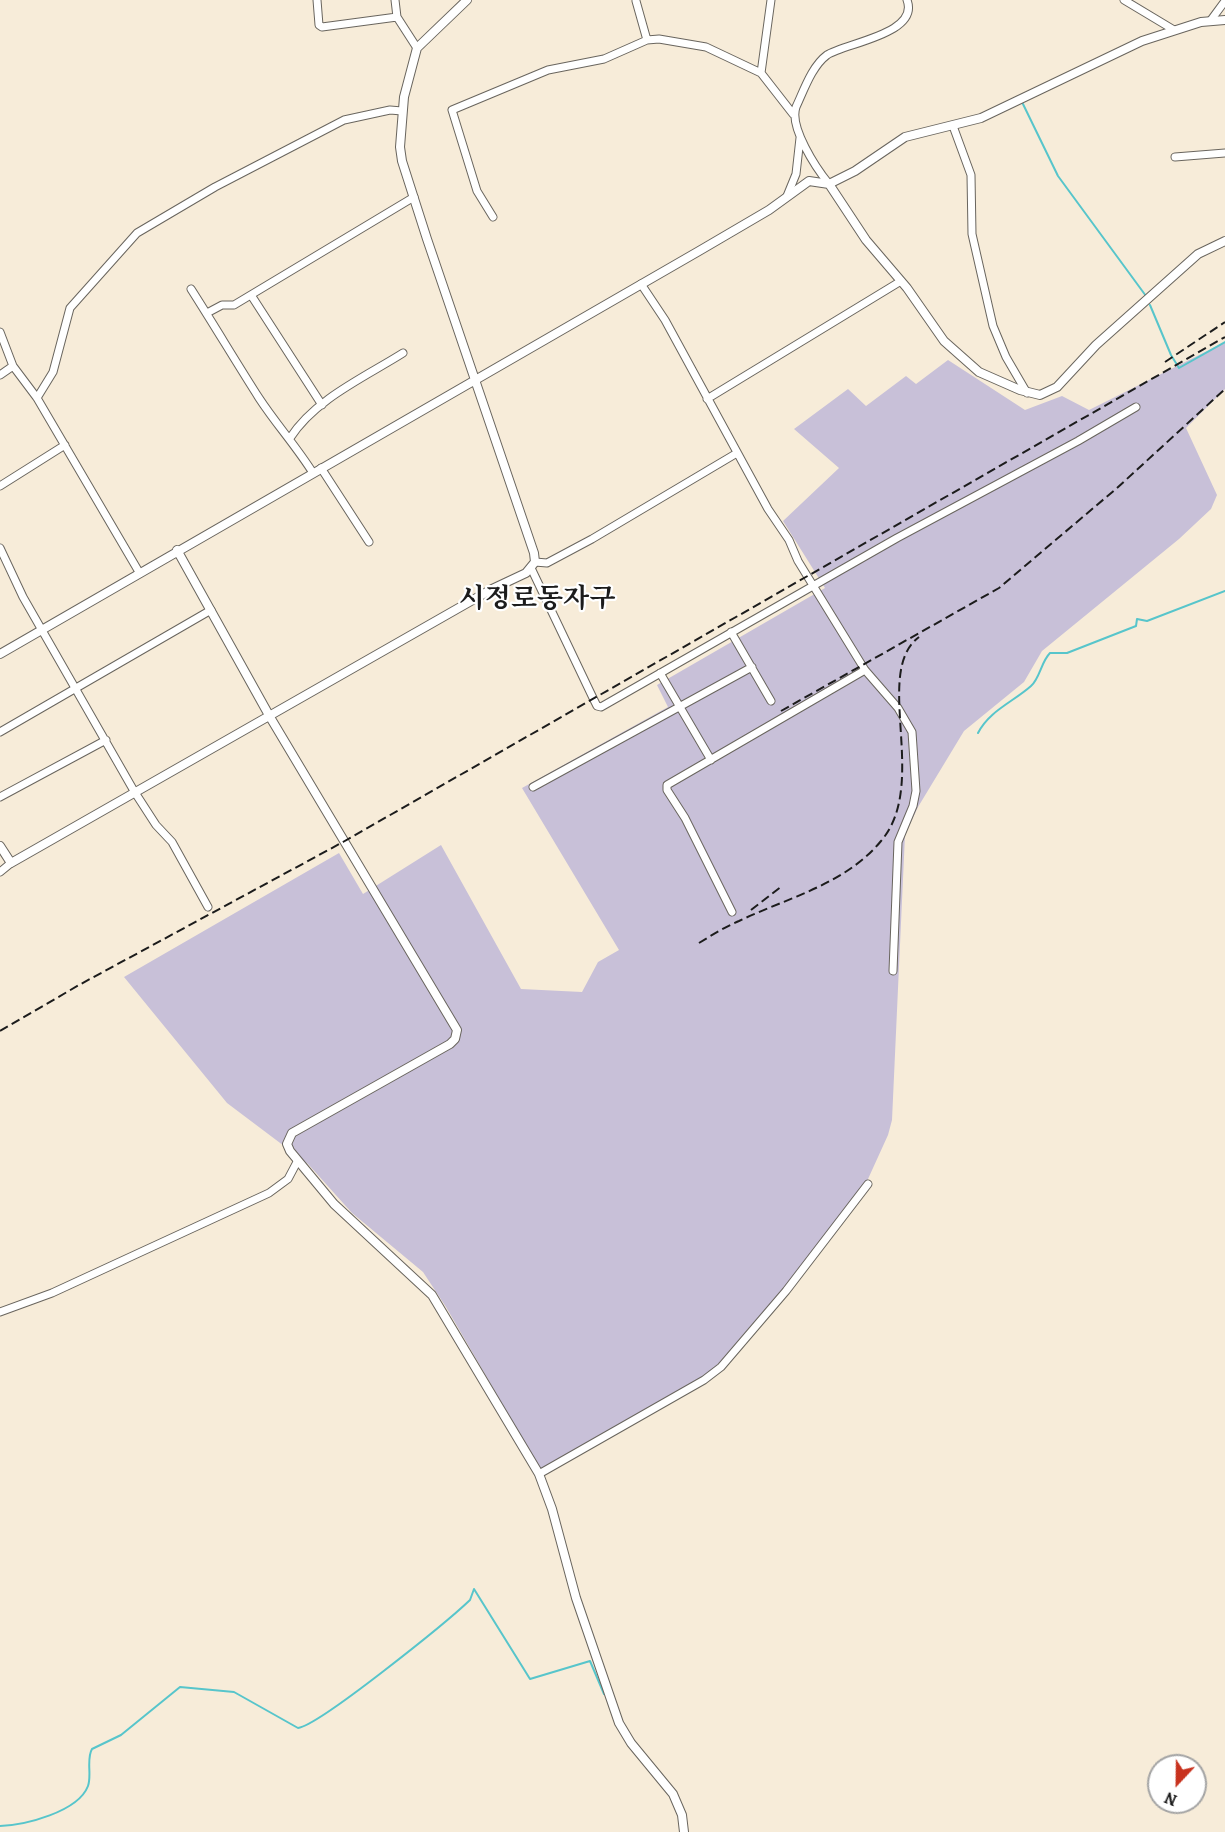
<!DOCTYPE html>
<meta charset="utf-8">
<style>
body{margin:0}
#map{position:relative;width:1225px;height:1832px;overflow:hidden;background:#f7ecd9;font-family:Alegreya,serif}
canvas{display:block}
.north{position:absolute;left:1147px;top:1754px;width:60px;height:60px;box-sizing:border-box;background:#fff;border:2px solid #a4a4a4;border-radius:50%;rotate:202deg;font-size:16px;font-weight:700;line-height:24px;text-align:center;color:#1c1c1c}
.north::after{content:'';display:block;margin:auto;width:21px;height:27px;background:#c8321e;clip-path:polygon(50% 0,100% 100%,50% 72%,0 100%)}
</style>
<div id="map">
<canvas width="1225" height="1832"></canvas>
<div class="north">N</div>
</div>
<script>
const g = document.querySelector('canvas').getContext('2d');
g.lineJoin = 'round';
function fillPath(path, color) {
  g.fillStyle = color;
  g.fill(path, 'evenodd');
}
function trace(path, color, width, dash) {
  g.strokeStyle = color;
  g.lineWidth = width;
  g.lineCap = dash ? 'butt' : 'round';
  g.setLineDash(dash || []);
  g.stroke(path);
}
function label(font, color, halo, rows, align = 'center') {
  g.font = font + ' Alegreya,"Noto Serif KR",serif';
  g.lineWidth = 4.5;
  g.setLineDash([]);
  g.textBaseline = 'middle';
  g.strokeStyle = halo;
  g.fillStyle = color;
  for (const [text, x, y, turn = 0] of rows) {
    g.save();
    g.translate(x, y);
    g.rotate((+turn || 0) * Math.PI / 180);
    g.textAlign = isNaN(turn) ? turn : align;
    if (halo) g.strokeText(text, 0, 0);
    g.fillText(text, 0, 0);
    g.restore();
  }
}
const industrial = new Path2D(`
 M1225,342V389L1186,428L1217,495L1211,509L1179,539L1042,651L1024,682L964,731L918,807L905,835L892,1120L888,1135L868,1179L787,1284L712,1371L540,1469L446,1307L423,1272L352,1213L308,1164L227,1103L124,977L339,853L363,894L441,845L521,989L582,992L598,962L619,950L522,788L668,707L657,685L825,588L783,521L839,468L794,429L848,389L866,406L906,376L916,384L948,360L1025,410L1062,396L1089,410Z`);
const stream = new Path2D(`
 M1022,102L1058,176L1146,296
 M1150,305L1171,355L1179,368L1225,342
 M978,733C989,711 1013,702 1031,686C1040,678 1041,662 1050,653H1067L1136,626L1137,619L1147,621L1225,591
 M0,1826C25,1825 78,1812 88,1786C92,1775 86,1759 92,1749L121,1735L180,1687L234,1692L298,1728C320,1725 448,1621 470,1600L474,1589L530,1679L590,1661L604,1694`);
const minor = new Path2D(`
 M317,0L319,25L322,27L397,17
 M395,0L397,17L417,48
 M1124,0L1174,30
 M636,1L647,40
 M1211,20L1225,1
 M761,73L771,0
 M953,126L971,175L972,234L993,326L1006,357L1027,393
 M1175,157L1225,153
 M829,184C816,168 789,127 796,107C804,90 812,66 827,55C845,43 920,34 907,0
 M787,196L796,174L800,138
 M493,217L477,191L452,110L548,70L604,59L647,40L659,39L706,47L761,73L793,114
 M641,284L665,320L768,509L789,540L798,561L865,670L898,708L912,732L916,791L913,806L898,842L893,971
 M191,289C214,325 236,362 259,398C276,424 296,446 313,473
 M251,295L322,405
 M207,313L222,305H234L414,197
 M0,332L13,366L37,398L139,572
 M0,375L13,366
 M37,398L53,372L70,308L137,233L215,187L344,120L390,110L402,111
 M707,399L901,281
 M290,438C315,399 365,377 403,353
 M321,468L369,542
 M0,486L65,445
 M0,548L23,597L134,791L156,825L172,842L208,907
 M535,562L547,563L592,539L737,453
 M531,568L593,698L597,706L601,707L897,538L1078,441L1136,407
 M731,632L771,701
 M660,673L711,760
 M0,732L211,610
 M533,787L752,667
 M0,797L106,740
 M0,872L11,863
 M732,912L685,818L667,790V785L865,670
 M0,1312L52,1293L269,1193L288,1179L297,1162
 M539,1474L704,1380L721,1367L786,1291L868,1184`);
const tertiary = new Path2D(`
 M829,184L855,171L905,137L981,118L1142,41L1201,22L1225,20
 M177,550L270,717L457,1030L455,1039L450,1044L292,1133L287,1144L290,1151L334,1204L432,1295L539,1474L552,1509L576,1598L619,1723L631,1743L673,1794L682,1815L684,1832
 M0,654L699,251L769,210L809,181L829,184L866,240L907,288L944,341L979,372L1020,390L1040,395L1057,387L1096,345L1198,254L1225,241
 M0,846L11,863L492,589L526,573L535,562L534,553L427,239L402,161L400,147L404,97L417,48L467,0`);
const rail = new Path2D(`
 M1165,362L1225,322
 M781,711L999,588L1117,488L1225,389
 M751,910L782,886
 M699,943C712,935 725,927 739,921C787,898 846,884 881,841C930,784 872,672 919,637
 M0,1031L79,985L343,842L1225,337`);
const quarterNames = [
 ["시정로동자구",537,600]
];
fillPath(industrial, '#c8c0d8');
trace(stream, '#57c5cb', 2);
trace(minor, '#69655e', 9);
trace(tertiary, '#69655e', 10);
trace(minor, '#fff', 7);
trace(tertiary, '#fff', 8);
trace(rail, '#1c1c1c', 2, [9, 4.5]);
label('bold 27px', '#1c1c1c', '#fff', quarterNames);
</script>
